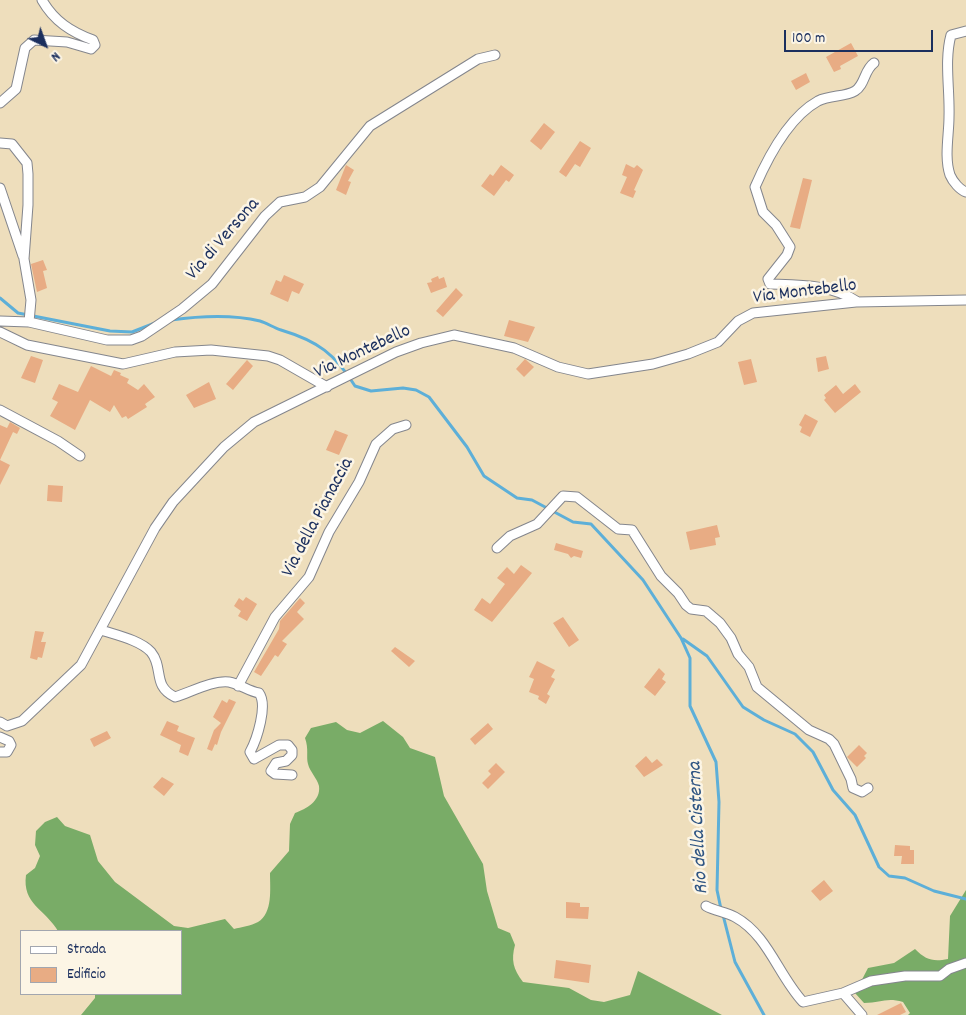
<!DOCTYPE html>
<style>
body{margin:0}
#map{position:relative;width:966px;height:1015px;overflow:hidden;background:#eedebc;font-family:Dekko,sans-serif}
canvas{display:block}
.legend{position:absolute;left:20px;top:930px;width:162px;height:65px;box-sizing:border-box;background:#fcf5e5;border:1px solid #a2a6af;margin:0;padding:6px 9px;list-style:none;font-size:15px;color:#1b2f5e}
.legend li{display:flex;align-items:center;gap:10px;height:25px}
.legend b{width:25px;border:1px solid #a2a6af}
.north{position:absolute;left:20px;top:20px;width:50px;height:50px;-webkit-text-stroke:4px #fcf5e5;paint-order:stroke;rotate:138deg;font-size:14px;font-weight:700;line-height:20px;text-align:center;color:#1b2f5e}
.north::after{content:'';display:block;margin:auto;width:18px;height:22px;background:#1b2f5e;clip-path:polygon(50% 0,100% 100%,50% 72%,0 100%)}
.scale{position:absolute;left:784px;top:30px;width:149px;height:22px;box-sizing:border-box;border:2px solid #1b2f5e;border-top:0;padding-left:6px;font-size:15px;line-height:18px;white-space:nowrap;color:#1b2f5e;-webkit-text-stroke:4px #fcf5e5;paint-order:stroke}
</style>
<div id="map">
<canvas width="966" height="1015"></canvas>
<ul class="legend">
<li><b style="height:6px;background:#fff"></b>Strada</li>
<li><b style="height:14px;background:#e8ac84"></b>Edificio</li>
</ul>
<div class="north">N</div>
<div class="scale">100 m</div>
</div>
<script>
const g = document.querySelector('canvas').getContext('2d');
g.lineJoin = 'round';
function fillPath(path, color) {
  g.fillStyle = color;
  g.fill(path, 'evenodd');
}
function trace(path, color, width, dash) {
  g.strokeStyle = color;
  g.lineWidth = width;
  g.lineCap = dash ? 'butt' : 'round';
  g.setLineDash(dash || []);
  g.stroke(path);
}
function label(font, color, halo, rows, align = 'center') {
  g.font = font + ' Dekko,sans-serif';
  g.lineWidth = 5;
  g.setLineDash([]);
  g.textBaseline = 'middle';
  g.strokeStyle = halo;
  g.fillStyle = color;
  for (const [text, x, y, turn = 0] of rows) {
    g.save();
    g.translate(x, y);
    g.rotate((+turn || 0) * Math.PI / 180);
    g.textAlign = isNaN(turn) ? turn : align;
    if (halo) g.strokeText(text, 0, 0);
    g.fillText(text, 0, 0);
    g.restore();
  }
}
const forest = new Path2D(`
 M383,721L403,737L410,748L435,757L444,796L483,864L487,891L498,928L510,933L515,945C511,960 513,969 523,982L569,988L591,1000L604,1002L630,995L638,971L722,1015H81L95,998V994H181V931H58C45,909 22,904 26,875L35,868L40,856L35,845L36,831L45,822L57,817L65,826L90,835L98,861L115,882L174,926L188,928L225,919L234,929C241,927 251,926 258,922C273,913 270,889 270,873L289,851L290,824L295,813C306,809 321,801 319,786C317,778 310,772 308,764C306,757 309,749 305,738L311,728L336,722L347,730L360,733Z
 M966,890V1015H908L910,1013L903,1002C886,997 881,1003 864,1003L855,993L868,968L894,963L915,949C926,960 933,962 948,959L950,916Z`);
const stream = new Path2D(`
 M0,298L18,313L110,331L132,332L155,323
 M171,320C200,316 231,314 260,321C267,323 274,328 281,330C318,341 335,354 355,386L371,391L403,388L416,390L429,397L467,447L484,476L517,498L532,500L573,522L591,524L643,580L681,638L690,658V706L716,762L719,802L717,890L721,909
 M683,639L707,656L743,707L764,720L795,734L813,752L833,790L855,815L879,867L889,876L905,878L934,891L966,899
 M723,915L735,962L764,1015`);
const building = new Path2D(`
 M851,43L858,56L840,66L841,69L834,72L826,57Z
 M806,73L810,82L796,90L791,81Z
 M544,123L555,132L541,150L530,141Z
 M580,141L591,148L580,167L575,164L566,177L559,172Z
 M626,164L634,168L637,165L643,170L634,190L636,191L633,198L620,193L627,177L622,175Z
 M346,165L354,170L348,181L351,182L346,195L336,190Z
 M501,165L514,175L509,182L506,180L494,196L481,186L490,174L493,176Z
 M803,178L812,180L800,229L790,227Z
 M43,260L47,270L43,271L47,288L37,292L31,264Z
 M284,275L304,284L299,294L292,291L288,302L270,294L276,280L281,282Z
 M438,276L439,279L444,277L447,287L431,293L427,283L432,282L431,279Z
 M456,288L463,295L443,317L436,311Z
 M509,320L535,327L528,342L504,336Z
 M31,356L43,360L35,383L21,378Z
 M826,356L829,369L818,372L816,358Z
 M525,359L534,367L524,377L516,369Z
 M751,359L757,382L744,385L738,362Z
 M247,360L253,366L233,390L226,384Z
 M91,366L111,376L114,370L121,373L120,375L129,379L127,383L138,390L144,384L155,397L145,404L147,407L128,419L126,416L122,418L114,405L110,412L90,400L75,430L50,416L58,402L52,399L59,384L78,392Z
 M209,382L216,399L194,408L186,395Z
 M855,384L861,392L835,413L824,400L826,398L824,395L836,385L843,394Z
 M805,414L818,421L810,437L800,432L802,427L799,425Z
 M10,422L20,428L17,434L13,432L0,460L10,465L0,485V425L7,428Z
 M335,430L348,435L339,455L326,450Z
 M48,485L63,486L62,502L47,501Z
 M717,525L720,537L715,538L716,545L690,550L686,532Z
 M556,543L583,551L581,558L574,556L571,558L568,554L554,550Z
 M521,565L532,573L492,622L474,610L482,598L490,604L505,584L497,578L507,567L514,574Z
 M246,597L257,604L247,621L238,616L241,611L234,606L239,598L243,601Z
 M300,598L305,603L297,612L304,619L282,641L287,644L278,657L275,655L261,676L254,672L279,629L280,621Z
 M563,617L579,640L569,647L553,623Z
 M35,631L44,632L41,642H46L42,658L38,657L37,660L30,658Z
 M395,647L415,661L409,667L391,651Z
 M537,661L555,670L551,677L555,679L547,694L550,696L546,704L538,699L539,696L529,692L534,679L529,677Z
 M659,668L665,674L662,679L666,682L655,696L644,687Z
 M229,699L236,702L221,732L217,745L215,744L212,751L207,749L214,730L221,723L213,717L222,700L227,703Z
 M167,721L179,726L177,731L195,738L188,756L179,752L181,745L160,735Z
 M488,723L493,729L475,745L470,739Z
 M107,731L111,738L94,747L90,739Z
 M859,745L867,753L864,756L866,758L857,767L847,757Z
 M646,756L652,763L657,759L663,765L644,777L635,766Z
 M496,763L505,772L488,789L482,783L491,774L488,771Z
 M162,777L174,784L164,796L153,787Z
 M895,845L910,846V850H914V864H901L902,856H894Z
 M824,880L833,891L820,901L811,891Z
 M566,902L580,903V907H589L588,919L566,918Z
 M556,960L591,965L589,983L554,978Z
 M901,1003L906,1012L900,1015H877Z`);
const minor = new Path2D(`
 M966,31L951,35C944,61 950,89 949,117C949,135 944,157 950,175C953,182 960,190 966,192
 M0,103L16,89L25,48L34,40L67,42L91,49L95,45L93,40C71,32 54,21 42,0
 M0,143L12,144L27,163L28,174V205L24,259L31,300L29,322
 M0,188L23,256
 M858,302C831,284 800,285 770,284L768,279L787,255L790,247L776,225L763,212L755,187C768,157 789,117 818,101C830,95 845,97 855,91C865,85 864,70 874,63
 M0,321L29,322L107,340H131L142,336L182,309L212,284L265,216L280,202L305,197L320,187L370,126L478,59L495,55
 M0,332L27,345L123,364L175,352L211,350L268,356L280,360L327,387
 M0,410L58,441L80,456
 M497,548L510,536L537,524L563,496L577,497L618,529L632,530L661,576L678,593L686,605L691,609L706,611L720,623L731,638L738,654L749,667L757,687L809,730L829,739L834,744L851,779L853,788L862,792L868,788
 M101,630C116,635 140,640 151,652C164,668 152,686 175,697C191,692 213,680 229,682C240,684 248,691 259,693C268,705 257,739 250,752L254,759L279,745H288L292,750V755L286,761L276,763L271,771L275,774L292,775
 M238,686L275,617L309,577L329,532L359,482L376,444L393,429L406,425
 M0,722L7,726L22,721L81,665L155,528L173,502L224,447L254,422L396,352L421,343L454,335L514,348L558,367L588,374L653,364L688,354L718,342L738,321L753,313L856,302L966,300
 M0,737L9,741L11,745L7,752H0
 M706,906C715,911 726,912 735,917C768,935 778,975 803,1002L843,993L862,1015
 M843,993L871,981L905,976H940L949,969L966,963`);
const streetNames = [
 ["Via di Versona",224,240,-49],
 ["Via Montebello",805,293,-7],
 ["Via Montebello",363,353,-25],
 ["Via della Pianaccia",319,518,-62]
];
const waterNames = [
 ["Rio della Cisterna",700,828,-93]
];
fillPath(forest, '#79ac67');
trace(stream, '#5dafd8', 3);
fillPath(building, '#e8ac84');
trace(minor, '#84868d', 11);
trace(minor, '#fff', 9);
label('19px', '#1b2f5e', '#fcf5e5', streetNames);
label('italic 20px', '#2f5583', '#fcf5e5', waterNames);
</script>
